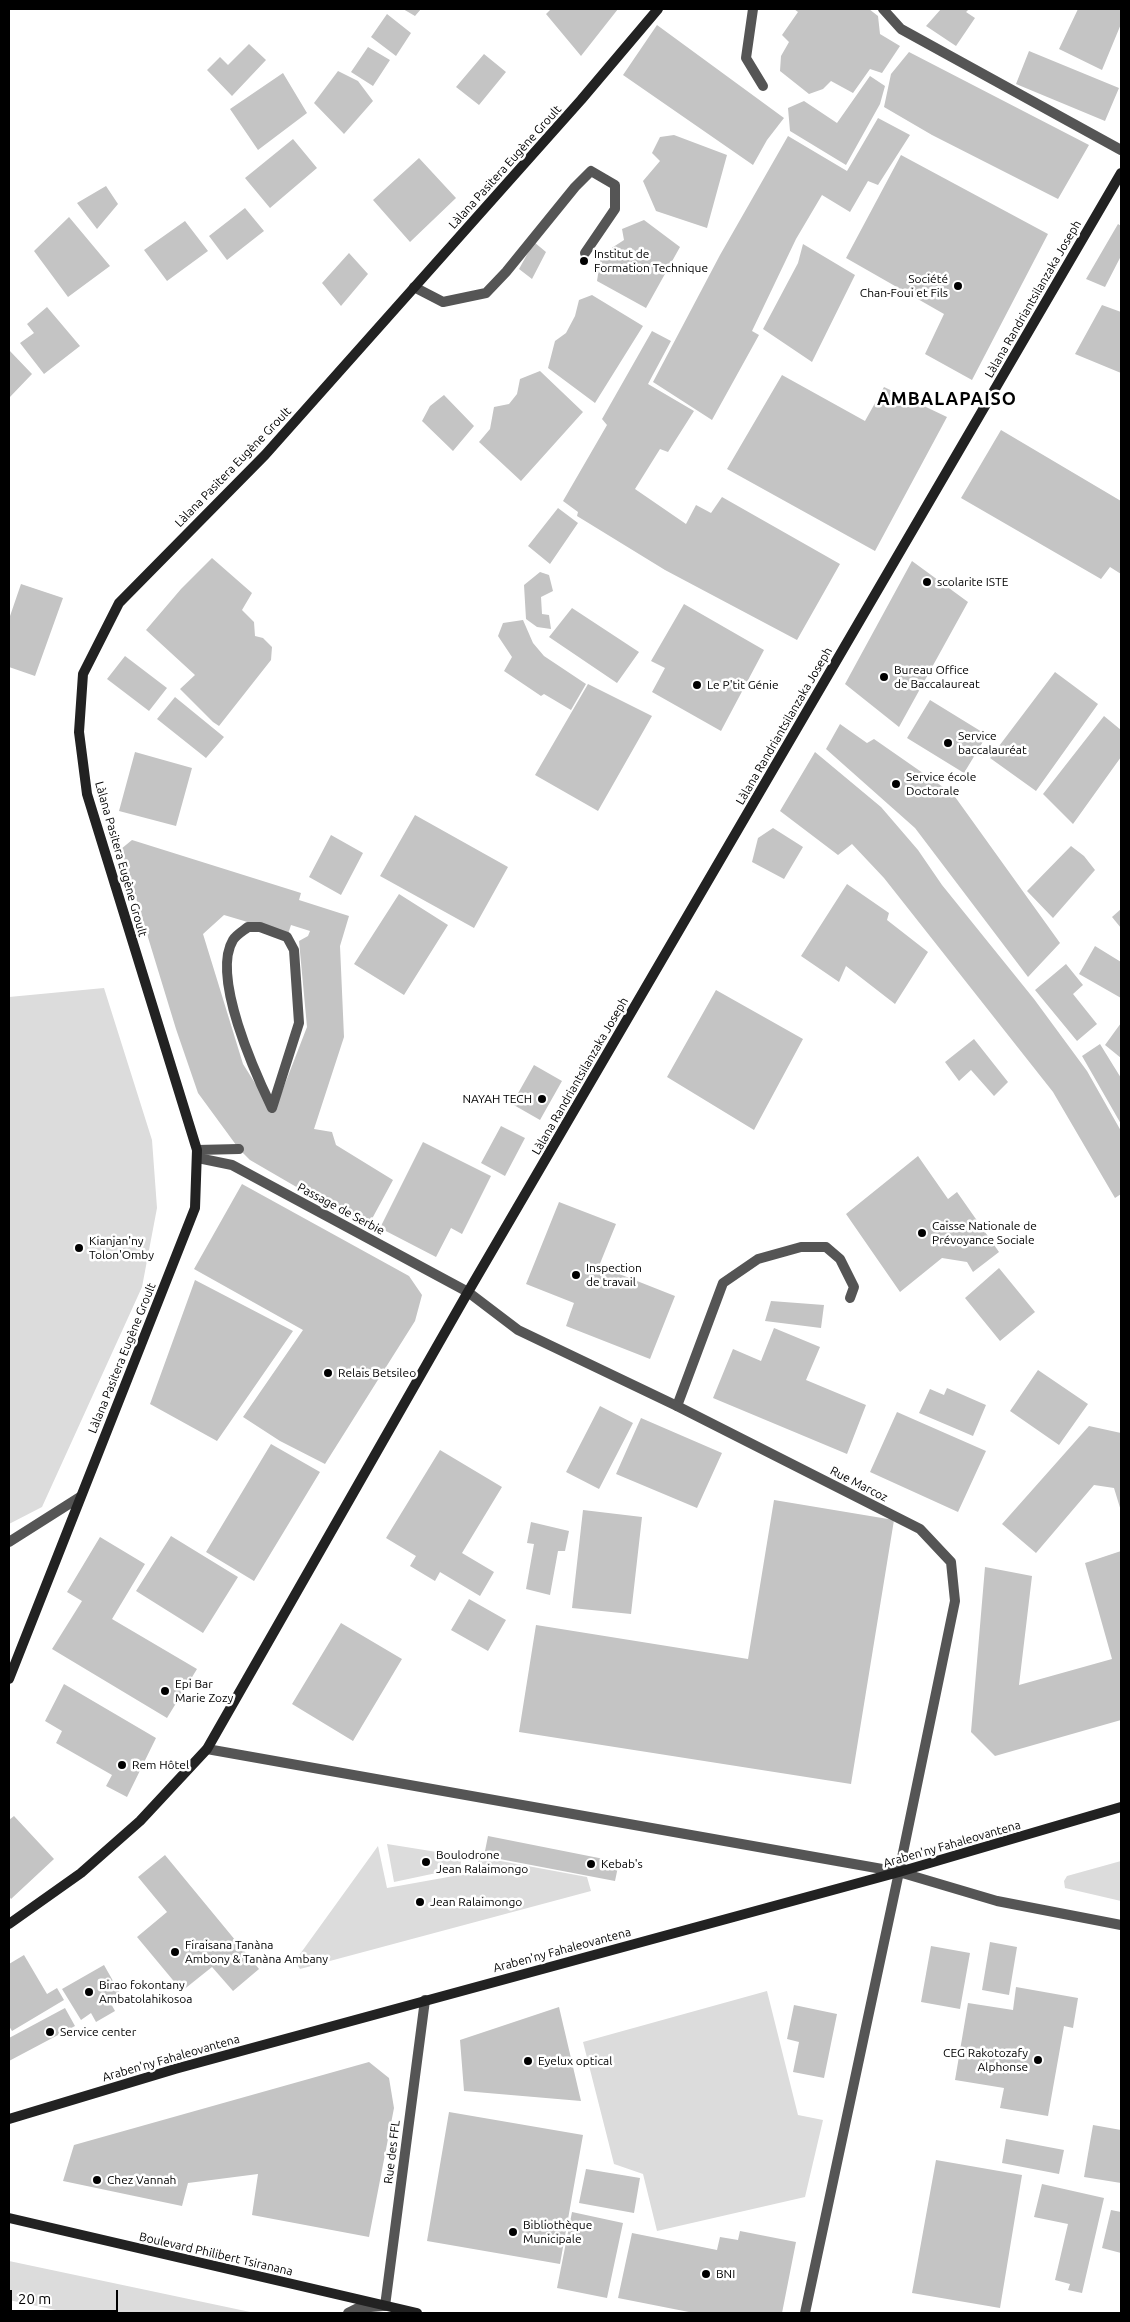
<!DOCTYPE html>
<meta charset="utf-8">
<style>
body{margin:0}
#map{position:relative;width:1130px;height:2322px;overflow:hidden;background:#fff;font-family:Ubuntu,sans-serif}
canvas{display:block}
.frame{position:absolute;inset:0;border:10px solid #000;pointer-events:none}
.scale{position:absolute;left:10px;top:2290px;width:108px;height:22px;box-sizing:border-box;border:2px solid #000;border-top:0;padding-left:6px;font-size:15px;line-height:18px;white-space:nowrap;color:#000;-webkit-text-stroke:4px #fff;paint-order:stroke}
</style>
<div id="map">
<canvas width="1130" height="2322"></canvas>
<div class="frame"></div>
<div class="scale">20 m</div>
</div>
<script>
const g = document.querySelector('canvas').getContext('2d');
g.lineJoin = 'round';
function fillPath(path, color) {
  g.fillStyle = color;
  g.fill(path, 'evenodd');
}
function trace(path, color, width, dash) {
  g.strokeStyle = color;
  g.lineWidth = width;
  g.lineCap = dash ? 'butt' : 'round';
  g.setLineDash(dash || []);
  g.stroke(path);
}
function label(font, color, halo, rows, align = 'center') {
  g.font = font + ' Ubuntu,sans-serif';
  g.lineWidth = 5;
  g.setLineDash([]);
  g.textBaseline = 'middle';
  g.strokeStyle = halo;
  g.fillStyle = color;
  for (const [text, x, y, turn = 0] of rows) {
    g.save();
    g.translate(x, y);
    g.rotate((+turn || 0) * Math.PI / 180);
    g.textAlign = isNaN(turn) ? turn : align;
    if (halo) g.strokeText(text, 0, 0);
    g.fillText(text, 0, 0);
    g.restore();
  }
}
const green = new Path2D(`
 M104,988L152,1140L157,1208L142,1287L42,1507L9,1524V997Z
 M387,1844L462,1856L460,1868L394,1882Z
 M378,1846L387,1888L476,1872L479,1857L587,1877L591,1891L300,1969L295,1961Z
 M1121,1861V1901L1065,1888L1064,1881L1067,1876Z
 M767,1991L798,2115L823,2120L805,2197L657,2231L643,2174L614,2164L583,2042Z
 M9,2261L255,2313H70L9,2300Z`);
const building = new Path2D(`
 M403,9H421L415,16Z
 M551,9H618L581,56L546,14Z
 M794,9H869L878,16L880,34L900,46L882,73L870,69L853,93L831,81L823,89L809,94L780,71L781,56L789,42L782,35L798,12Z
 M941,9H969L966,12L975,18L956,46L926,26Z
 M1078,9H1121V24L1102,70L1059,49Z
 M387,14L411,33L396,56L371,37Z
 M657,25L784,118L767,140L753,165L623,75Z
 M249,44L266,60L232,96L207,70L220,57L228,65Z
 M368,47L390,60L373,86L351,72Z
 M1029,51L1119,88L1105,121L1016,84Z
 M909,52L1089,145L1058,199L932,135L884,107L891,74Z
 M484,54L506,72L479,105L456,87Z
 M338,71L358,81L373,101L344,134L314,103Z
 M283,73L307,113L258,150L230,109Z
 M870,76L885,86L880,104L846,165L790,131L788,108L804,101L837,123Z
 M878,118L910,135L878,185L868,181L850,212L822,195L796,239L752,331L759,335L712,420L653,382L720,255L788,136L847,171Z
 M674,135L727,155L707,228L656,211L643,181L660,161L652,153L660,137Z
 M293,139L317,168L270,208L245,178Z
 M901,155L1048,234L972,380L925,354L944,314L846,258Z
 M419,158L456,198L410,242L373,200Z
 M106,186L118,204L97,229L77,203Z
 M245,208L264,231L227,260L209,236Z
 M69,217L110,266L68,297L34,251Z
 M644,220L680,247L646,308L597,281L601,255L624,240L622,229Z
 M185,221L208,251L167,281L144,250Z
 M1118,224L1121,226V256L1105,287L1086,279Z
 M534,242L546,252L532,279L519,269Z
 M803,244L855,275L812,362L763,329L798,263Z
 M349,253L368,274L341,306L322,283Z
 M592,295L643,326L595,403L548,368L555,341L566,333L575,316L579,300Z
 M1102,305L1121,312V373L1075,354Z
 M47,307L80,346L44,374L20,343L34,333L27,324Z
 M652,331L671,341L648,384L694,411L668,452L660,449L635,489L686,524L696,505L711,513L722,497L840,564L797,640L665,570L577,516L578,512L563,501L607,425L602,419Z
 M9,350L32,374L9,398Z
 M540,371L583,412L521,481L479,442L490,429L494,407L509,404L517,394L520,379Z
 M782,375L865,421L884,387L947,417L875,551L727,469Z
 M444,395L474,426L453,451L422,421L430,406Z
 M1001,430L1121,501V574L1110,567L1101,579L961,498Z
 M558,508L578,523L550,564L528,546Z
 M212,558L252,593L242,610L254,622L255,636L263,638L272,647L271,660L219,726L213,722L180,689L195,675L146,630L181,589Z
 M912,561L968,602L899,727L845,684Z
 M540,572L549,575L553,591L541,597L542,614L549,615L551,629L537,627L526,619L524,585Z
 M21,584L63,598L35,676L9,667V619Z
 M684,604L764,650L721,731L652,692L665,668L651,661Z
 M572,608L639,652L617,683L549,637Z
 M523,620L533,643L544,656L586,684L571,710L544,694L541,696L504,671L512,657L498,636L503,623Z
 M125,656L167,688L149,711L107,679Z
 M1055,672L1098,704L1036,791L990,758Z
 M588,684L652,716L598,811L535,775Z
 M175,697L224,737L206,758L157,719Z
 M930,700L987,735L964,773L907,738Z
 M1104,716L1121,730V757L1073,824L1043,794Z
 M840,724L867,743L874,739L953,794L1060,943L1028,977L915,828L826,749Z
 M135,752L192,768L176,826L119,811Z
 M815,752L881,807L918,850L942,885L1034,999L1087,1071L1121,1131V1194L1115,1198L1053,1092L884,878L852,844L838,855L780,811Z
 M415,815L508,867L474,928L380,876Z
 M773,828L803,847L784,879L752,862L758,838Z
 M331,835L363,853L341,895L309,877Z
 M132,840L301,893L299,900L349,916L340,946L344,1037L314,1129L332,1132L336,1145L393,1180L367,1228L250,1160L239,1149L198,1093L176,1029L121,849ZM224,915L288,934L291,925L310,931L308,936L299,941L307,1027L276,1107H270L243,1064L203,934Z
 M1071,846L1084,856L1095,870L1053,918L1027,891Z
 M847,884L889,913L887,920L928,952L895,1004L846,966L839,982L801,956Z
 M399,894L448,925L404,995L354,964Z
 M1121,909V928L1112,917Z
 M1095,946L1121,962V998L1079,974Z
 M1066,964L1083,985L1073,994L1097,1024L1077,1041L1035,990Z
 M716,990L803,1039L754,1130L667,1077Z
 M1121,1023V1058L1105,1045Z
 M974,1039L1008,1082L994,1096L971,1070L959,1081L945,1062Z
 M1100,1044L1121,1078V1124L1082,1056Z
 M534,1065L562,1081L540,1120L512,1104Z
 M501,1126L525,1138L505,1176L481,1163Z
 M423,1142L491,1176L462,1234L451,1228L436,1257L380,1228Z
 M918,1156L948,1199L957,1192L999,1252L973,1272L967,1262L942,1258L900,1292L846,1214Z
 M242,1184L409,1276L422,1295L415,1321L325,1464L280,1441L243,1417L303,1330L194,1269Z
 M559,1202L616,1224L599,1266L675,1296L650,1359L566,1326L574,1303L526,1284Z
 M999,1268L1035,1312L1000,1341L965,1298Z
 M195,1280L293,1331L217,1441L150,1404Z
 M771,1301L824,1305L821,1328L765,1321Z
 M774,1328L820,1347L806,1380L866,1405L847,1454L713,1398L733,1349L761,1361Z
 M1038,1370L1088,1404L1059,1445L1010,1411Z
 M947,1388L986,1405L973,1436L919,1413L930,1389L944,1395Z
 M600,1406L633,1423L599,1489L566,1472Z
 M897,1412L986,1451L958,1512L870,1472Z
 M641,1418L722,1453L697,1508L616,1474Z
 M1089,1426L1121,1433V1511L1114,1488L1094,1485L1036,1553L1002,1524Z
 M271,1444L320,1472L254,1581L206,1552Z
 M440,1450L502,1487L462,1553L494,1572L480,1596L440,1572L435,1581L410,1566L416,1556L386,1538Z
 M774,1500L894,1520L851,1784L519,1732L536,1625L748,1659Z
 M583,1510L642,1517L631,1614L572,1608Z
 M531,1522L569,1531L565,1551H558L550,1595L526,1589L534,1544L527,1543Z
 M171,1536L238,1577L203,1633L136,1591Z
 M100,1537L145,1564L112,1619L197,1669L167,1718L52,1649L82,1601L67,1592Z
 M1121,1551V1720L995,1756L971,1732L985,1567L1032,1576L1019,1685L1112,1659L1085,1563Z
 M469,1599L506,1620L488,1651L451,1630Z
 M341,1623L402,1659L353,1741L292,1704Z
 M64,1684L156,1738L127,1797L106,1786L112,1775L56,1743L62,1731L45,1721Z
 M14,1816L54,1859L11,1899L9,1896V1820Z
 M488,1836L619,1862L615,1881L484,1856Z
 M165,1855L259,1969L233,1991L212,1967L182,1991L137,1937L167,1912L138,1877Z
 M990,1942L1017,1947L1009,1995L982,1990Z
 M931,1946L970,1953L960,2009L921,2002Z
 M24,1955L47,1994L57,1988L64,2000L12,2031L9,2026V1964Z
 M104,1965L121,1995L110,2002L115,2011L96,2022L91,2013L81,2020L62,1989Z
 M1016,1987L1078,1998L1073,2028L1064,2026L1048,2116L1000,2108L1004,2088L955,2080L968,2003L1013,2010Z
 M794,2005L837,2014L824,2078L793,2072L799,2042L787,2039Z
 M559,2007L581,2101L464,2091L460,2040Z
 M65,2008L75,2026L9,2061V2038Z
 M369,2062L389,2078L394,2108L369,2237L252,2215L258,2174L188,2183L182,2206L63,2181L74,2145Z
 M449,2112L583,2135L560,2264L427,2241Z
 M1093,2125L1121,2130V2183L1084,2177Z
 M1006,2139L1064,2150L1059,2174L1002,2163Z
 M936,2160L1022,2175L1000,2308L912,2293Z
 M586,2169L640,2178L634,2213L579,2203Z
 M1042,2184L1104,2198L1082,2293L1068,2290L1070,2284L1055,2280L1068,2224L1034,2217Z
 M1111,2210L1121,2212V2253L1102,2248Z
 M572,2212L623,2223L607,2298L557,2288Z
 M740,2231L796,2242L782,2313H694L618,2298L632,2233L717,2250L720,2237L738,2240Z`);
const lane = new Path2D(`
 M753,9L746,58L763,86
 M883,9L901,29L1121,150
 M414,287L443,302L486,293L506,272L575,187L591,171L615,185V209L585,253
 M248,927H260L287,937L294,950L299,1023L272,1108C255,1073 211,976 233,940C236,935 243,931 248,927Z
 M197,1150L239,1149
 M677,1406L723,1283L758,1259L801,1247H826L840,1259L854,1287L850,1298
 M9,1542L80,1497`);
const street = new Path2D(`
 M198,1158L232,1165L468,1292L518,1330L677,1406L920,1529L951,1562L955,1601L899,1872L805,2313
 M207,1749L899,1872L997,1901L1121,1925
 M385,2306L425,2000
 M348,2313L358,2308L383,2306`);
const secondary = new Path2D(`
 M9,1679L195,1208L197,1150L87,794L79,732L83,674L119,603L265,455L581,100L658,9
 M9,1924L81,1873L140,1821L207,1749L468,1292L1121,173
 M9,2119L175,2069L899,1872L1121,1807
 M9,2218L417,2313`);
const markers = [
 [584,261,5,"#000"],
 [958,286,5,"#000"],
 [927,582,5,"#000"],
 [884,677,5,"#000"],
 [697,685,5,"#000"],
 [948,743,5,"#000"],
 [896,784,5,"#000"],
 [542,1099,5,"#000"],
 [922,1233,5,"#000"],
 [79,1248,5,"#000"],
 [576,1275,5,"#000"],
 [328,1373,5,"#000"],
 [165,1691,5,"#000"],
 [122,1765,5,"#000"],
 [426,1862,5,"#000"],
 [591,1864,5,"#000"],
 [420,1902,5,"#000"],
 [175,1952,5,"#000"],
 [89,1992,5,"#000"],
 [50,2032,5,"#000"],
 [1038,2060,5,"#000"],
 [528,2061,5,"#000"],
 [97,2180,5,"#000"],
 [513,2232,5,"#000"],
 [706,2274,5,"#000"]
];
const streetNames = [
 ["Làlana Pasitera Eugène Groult",505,167,-48],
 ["Làlana Randriantsilanzaka Joseph",1033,299,-60],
 ["Làlana Pasitera Eugène Groult",233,467,-46],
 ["Làlana Randriantsilanzaka Joseph",784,726,-60],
 ["Làlana Pasitera Eugène Groult",121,859,74],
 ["Làlana Randriantsilanzaka Joseph",580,1076,-60],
 ["Passage de Serbie",341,1209,28],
 ["Làlana Pasitera Eugène Groult",122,1358,-68],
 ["Rue Marcoz",859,1484,27],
 ["Araben'ny Fahaleovantena",952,1844,-16],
 ["Araben'ny Fahaleovantena",562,1950,-15],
 ["Araben'ny Fahaleovantena",171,2058,-16],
 ["Rue des FFL",392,2152,-83],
 ["Boulevard Philibert Tsiranana",216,2254,13]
];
const poiNames = [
 ["Institut de",594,254],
 ["Formation Technique",594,268],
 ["Société",948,279,"right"],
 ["Chan-Foui et Fils",948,293,"right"],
 ["scolarite ISTE",937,582],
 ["Bureau Office",894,670],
 ["de Baccalaureat",894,684],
 ["Le P'tit Génie",707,685],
 ["Service",958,736],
 ["baccalauréat",958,750],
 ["Service école",906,777],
 ["Doctorale",906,791],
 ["NAYAH TECH",532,1099,"right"],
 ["Caisse Nationale de",932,1226],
 ["Prévoyance Sociale",932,1240],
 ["Kianjan'ny",89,1241],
 ["Tolon'Omby",89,1255],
 ["Inspection",586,1268],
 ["de travail",586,1282],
 ["Relais Betsileo",338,1373],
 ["Epi Bar",175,1684],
 ["Marie Zozy",175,1698],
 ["Rem Hôtel",132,1765],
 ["Boulodrone",436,1855],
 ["Jean Ralaimongo",436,1869],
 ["Kebab's",601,1864],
 ["Jean Ralaimongo",430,1902],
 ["Firaisana Tanàna",185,1945],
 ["Ambony & Tanàna Ambany",185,1959],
 ["Birao fokontany",99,1985],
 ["Ambatolahikosoa",99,1999],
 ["Service center",60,2032],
 ["CEG Rakotozafy",1028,2053,"right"],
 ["Alphonse",1028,2067,"right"],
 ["Eyelux optical",538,2061],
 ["Chez Vannah",107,2180],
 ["Bibliothèque",523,2225],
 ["Municipale",523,2239],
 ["BNI",716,2274]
];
const districtNames = [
 ["AMBALAPAISO",947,399]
];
fillPath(green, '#dcdcdc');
fillPath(building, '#c4c4c4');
trace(lane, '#555', 10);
trace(street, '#555', 10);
trace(secondary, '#222', 10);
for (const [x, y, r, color] of markers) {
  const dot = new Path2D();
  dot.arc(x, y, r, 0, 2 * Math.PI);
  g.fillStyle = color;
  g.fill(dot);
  trace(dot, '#fff', 2);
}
label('12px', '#000', '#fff', streetNames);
label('12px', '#000', '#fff', poiNames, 'left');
g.letterSpacing = '1px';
label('bold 18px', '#000', '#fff', districtNames);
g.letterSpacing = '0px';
</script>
